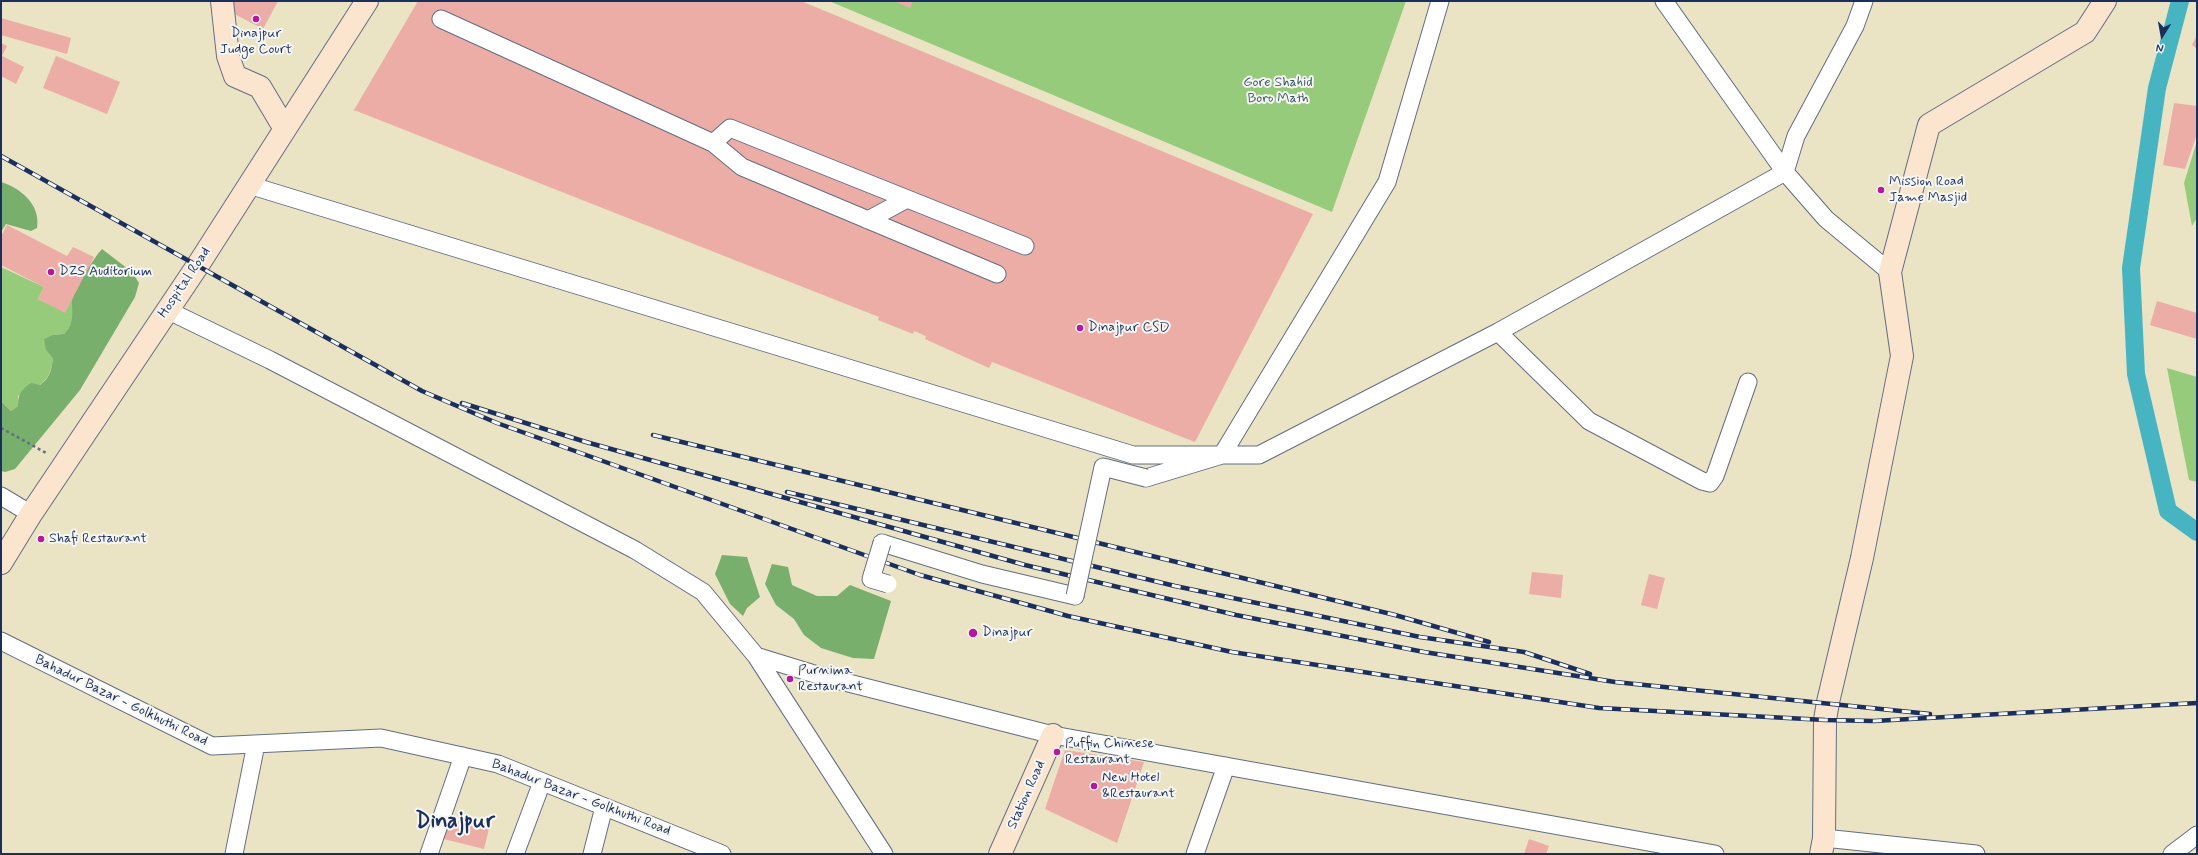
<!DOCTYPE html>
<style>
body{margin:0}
#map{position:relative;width:2198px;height:855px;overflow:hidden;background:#eae3c4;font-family:Mynerve,sans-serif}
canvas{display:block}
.frame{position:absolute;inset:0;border:2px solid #1b2f5e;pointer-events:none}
.north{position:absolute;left:2142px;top:16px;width:40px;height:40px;-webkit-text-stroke:3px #f6f6f2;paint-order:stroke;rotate:191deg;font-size:11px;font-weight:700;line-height:16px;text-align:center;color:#1b2f5e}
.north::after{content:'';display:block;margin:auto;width:14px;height:18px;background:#1b2f5e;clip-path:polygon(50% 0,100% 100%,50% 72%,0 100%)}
</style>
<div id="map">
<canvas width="2198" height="855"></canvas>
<div class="frame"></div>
<div class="north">N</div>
</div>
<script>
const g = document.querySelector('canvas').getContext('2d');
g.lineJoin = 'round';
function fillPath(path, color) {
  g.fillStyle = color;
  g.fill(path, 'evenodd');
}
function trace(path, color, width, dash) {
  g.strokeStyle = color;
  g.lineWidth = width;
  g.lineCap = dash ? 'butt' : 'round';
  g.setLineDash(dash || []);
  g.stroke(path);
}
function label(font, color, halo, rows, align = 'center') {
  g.font = font + ' Mynerve,sans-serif';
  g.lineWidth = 4;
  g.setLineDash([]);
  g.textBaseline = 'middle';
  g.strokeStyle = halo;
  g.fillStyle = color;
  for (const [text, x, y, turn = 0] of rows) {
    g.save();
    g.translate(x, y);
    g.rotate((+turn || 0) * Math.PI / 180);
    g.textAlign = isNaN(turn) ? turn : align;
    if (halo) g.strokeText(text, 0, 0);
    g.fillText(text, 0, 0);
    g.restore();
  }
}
const green = new Path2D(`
 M829,1H1406L1332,212Z
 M2197,141V218L2192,226L2184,183Z
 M1,267L44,287L38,299L65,312L72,299C75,312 74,324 64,334L53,335L46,350L53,359C50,384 38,386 18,396V406L11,411L1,401Z
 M2167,368L2197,377V482L2189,480Z`);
const forest = new Path2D(`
 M1,182C21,188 41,205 37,228L31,231L6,224L1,232Z
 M102,249L132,272L139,283L135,297L80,390L15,469L5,472L1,471V401L11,411L18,406C18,394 21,390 31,383L40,385C50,378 51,371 53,359L46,350L44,339L53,335L64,334C75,323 72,313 72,300C73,291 95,256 102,249Z
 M722,555L747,557L760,597L747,608L743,616L730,604L715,574Z
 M772,564L788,567L792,585L817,596H837L850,585L891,601L874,659L853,658L821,648L804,635L794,619L776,605L765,584Z`);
const canal = new Path2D(`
 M2180,1L2157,88L2131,268L2136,374L2168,511L2197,532`);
const building = new Path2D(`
 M229,1H278L263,29L225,9Z
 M418,1H801L1313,214L1195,442L992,362L989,368L925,339L926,336L914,331L913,334L878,320L879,317L354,110Z
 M894,1H913L910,8Z
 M1,18L71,38L67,54L1,35Z
 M2197,35V49L2192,45Z
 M1,43L7,46L2,56L24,67L16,84L1,76Z
 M56,56L120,82L107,114L43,88Z
 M2174,103L2197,106V134L2185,169L2163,165Z
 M7,225L67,256L73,247L94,257L65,313L38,299L44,287L1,265V236Z
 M2157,301L2197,313V339L2150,325Z
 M1532,572L1563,575L1561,598L1529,594Z
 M1649,574L1665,578L1657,609L1641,605Z
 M1065,750L1144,762L1117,843L1045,809Z
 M449,819L489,829L484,849L444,839Z
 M1529,839L1549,846L1546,854H1524Z`);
const path = new Path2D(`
 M1,213H2
 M1,428L48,454`);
const street = new Path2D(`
 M1664,1L1785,172L1826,219L1890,272
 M441,19L713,143L742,167L997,274
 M713,143L730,128L1025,246
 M249,185L1133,455H1259L1498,332L1785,172L1796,136L1855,26L1864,1
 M868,220L907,199
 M167,310L270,360L635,550L703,592L756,656L821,676L1053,735L1715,854
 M1498,332L1589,421L1702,481L1710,483L1715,476L1748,382
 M1146,478L1222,455L1387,182L1440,1
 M1,496L31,514
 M882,543L982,574L1075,596
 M1,641L212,746L381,738L498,764L722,854
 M756,656L884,854
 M1824,838L1976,854
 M234,854L256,744
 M429,854L463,756
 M515,854L542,782
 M592,854L604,807
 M1195,854L1226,766
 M2172,854L2197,835`);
const secondary = new Path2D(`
 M222,1L228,56L235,76L260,87L285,129
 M1,563L31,514L198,265L367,1
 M1000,854L1053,735
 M1821,854L1824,838L1825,720L1828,702L1862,558L1902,356L1890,272L1929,125L2085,32L2105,1`);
const rail = new Path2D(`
 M1,156L422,391L497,423L920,575L1068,616L1232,652L1599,708L1825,720L1874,721L2197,703
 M462,403L586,442L1025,565L1236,615L1424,652L1615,682L1930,714
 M653,435L1395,615L1489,642
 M787,492L1175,586L1420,637L1524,652L1590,674`);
const streetBridge = new Path2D(`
 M882,543L871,579L888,584
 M1075,596L1103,467L1146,478`);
const markers = [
 [256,19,4,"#b5179e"],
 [1881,190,4,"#b5179e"],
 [51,272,4,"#b5179e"],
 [1080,328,4,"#b5179e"],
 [41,539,4,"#b5179e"],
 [973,633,5,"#b5179e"],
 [790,679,4,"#b5179e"],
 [1057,752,4,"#b5179e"],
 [1094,786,4,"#b5179e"]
];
const poiNames = [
 ["Dinajpur",256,34,"center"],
 ["Judge Court",256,50,"center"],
 ["Mission Road",1889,182],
 ["Jame Masjid",1889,198],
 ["DZS Auditorium",59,272],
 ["Dinajpur CSD",1088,328],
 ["Shafi Restaurant",49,539],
 ["Dinajpur",982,633],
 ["Purnima",798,671],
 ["Restaurant",798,687],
 ["Puffin Chinese",1065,744],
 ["Restaurant",1065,760],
 ["New Hotel",1102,778],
 ["&Restaurant",1102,794]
];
const parkNames = [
 ["Gore Shahid",1278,83],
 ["Boro Math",1278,99]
];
const streetNames = [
 ["Hospital Road",185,283,-56],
 ["Bahadur Bazar - Golkhuthi Road",121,701,26],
 ["Station Road",1027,795,-66],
 ["Bahadur Bazar - Golkhuthi Road",581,798,21]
];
const townNames = [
 ["Dinajpur",455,822]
];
fillPath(green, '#97cb7c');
fillPath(forest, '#79af6c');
trace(canal, '#46b4c1', 18);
fillPath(building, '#ebada6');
trace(street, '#636e82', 19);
trace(secondary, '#636e82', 24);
trace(path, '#636e82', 2.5, [3, 3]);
trace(street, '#fff', 17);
trace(secondary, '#fbe5cf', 22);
trace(rail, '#1b2f5e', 4.5);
trace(rail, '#f6f6f2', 3, [9]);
trace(streetBridge, '#636e82', 19, []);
trace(streetBridge, '#fff', 17);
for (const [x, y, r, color] of markers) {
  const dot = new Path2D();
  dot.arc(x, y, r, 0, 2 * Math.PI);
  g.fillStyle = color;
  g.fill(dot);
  trace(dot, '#f6f6f2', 1.5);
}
label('14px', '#1b2f5e', '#f6f6f2', poiNames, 'left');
label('14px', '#3a5666', '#f6f6f2', parkNames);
label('14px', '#1b2f5e', '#f6f6f2', streetNames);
label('bold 22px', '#1b2f5e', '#f6f6f2', townNames);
</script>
